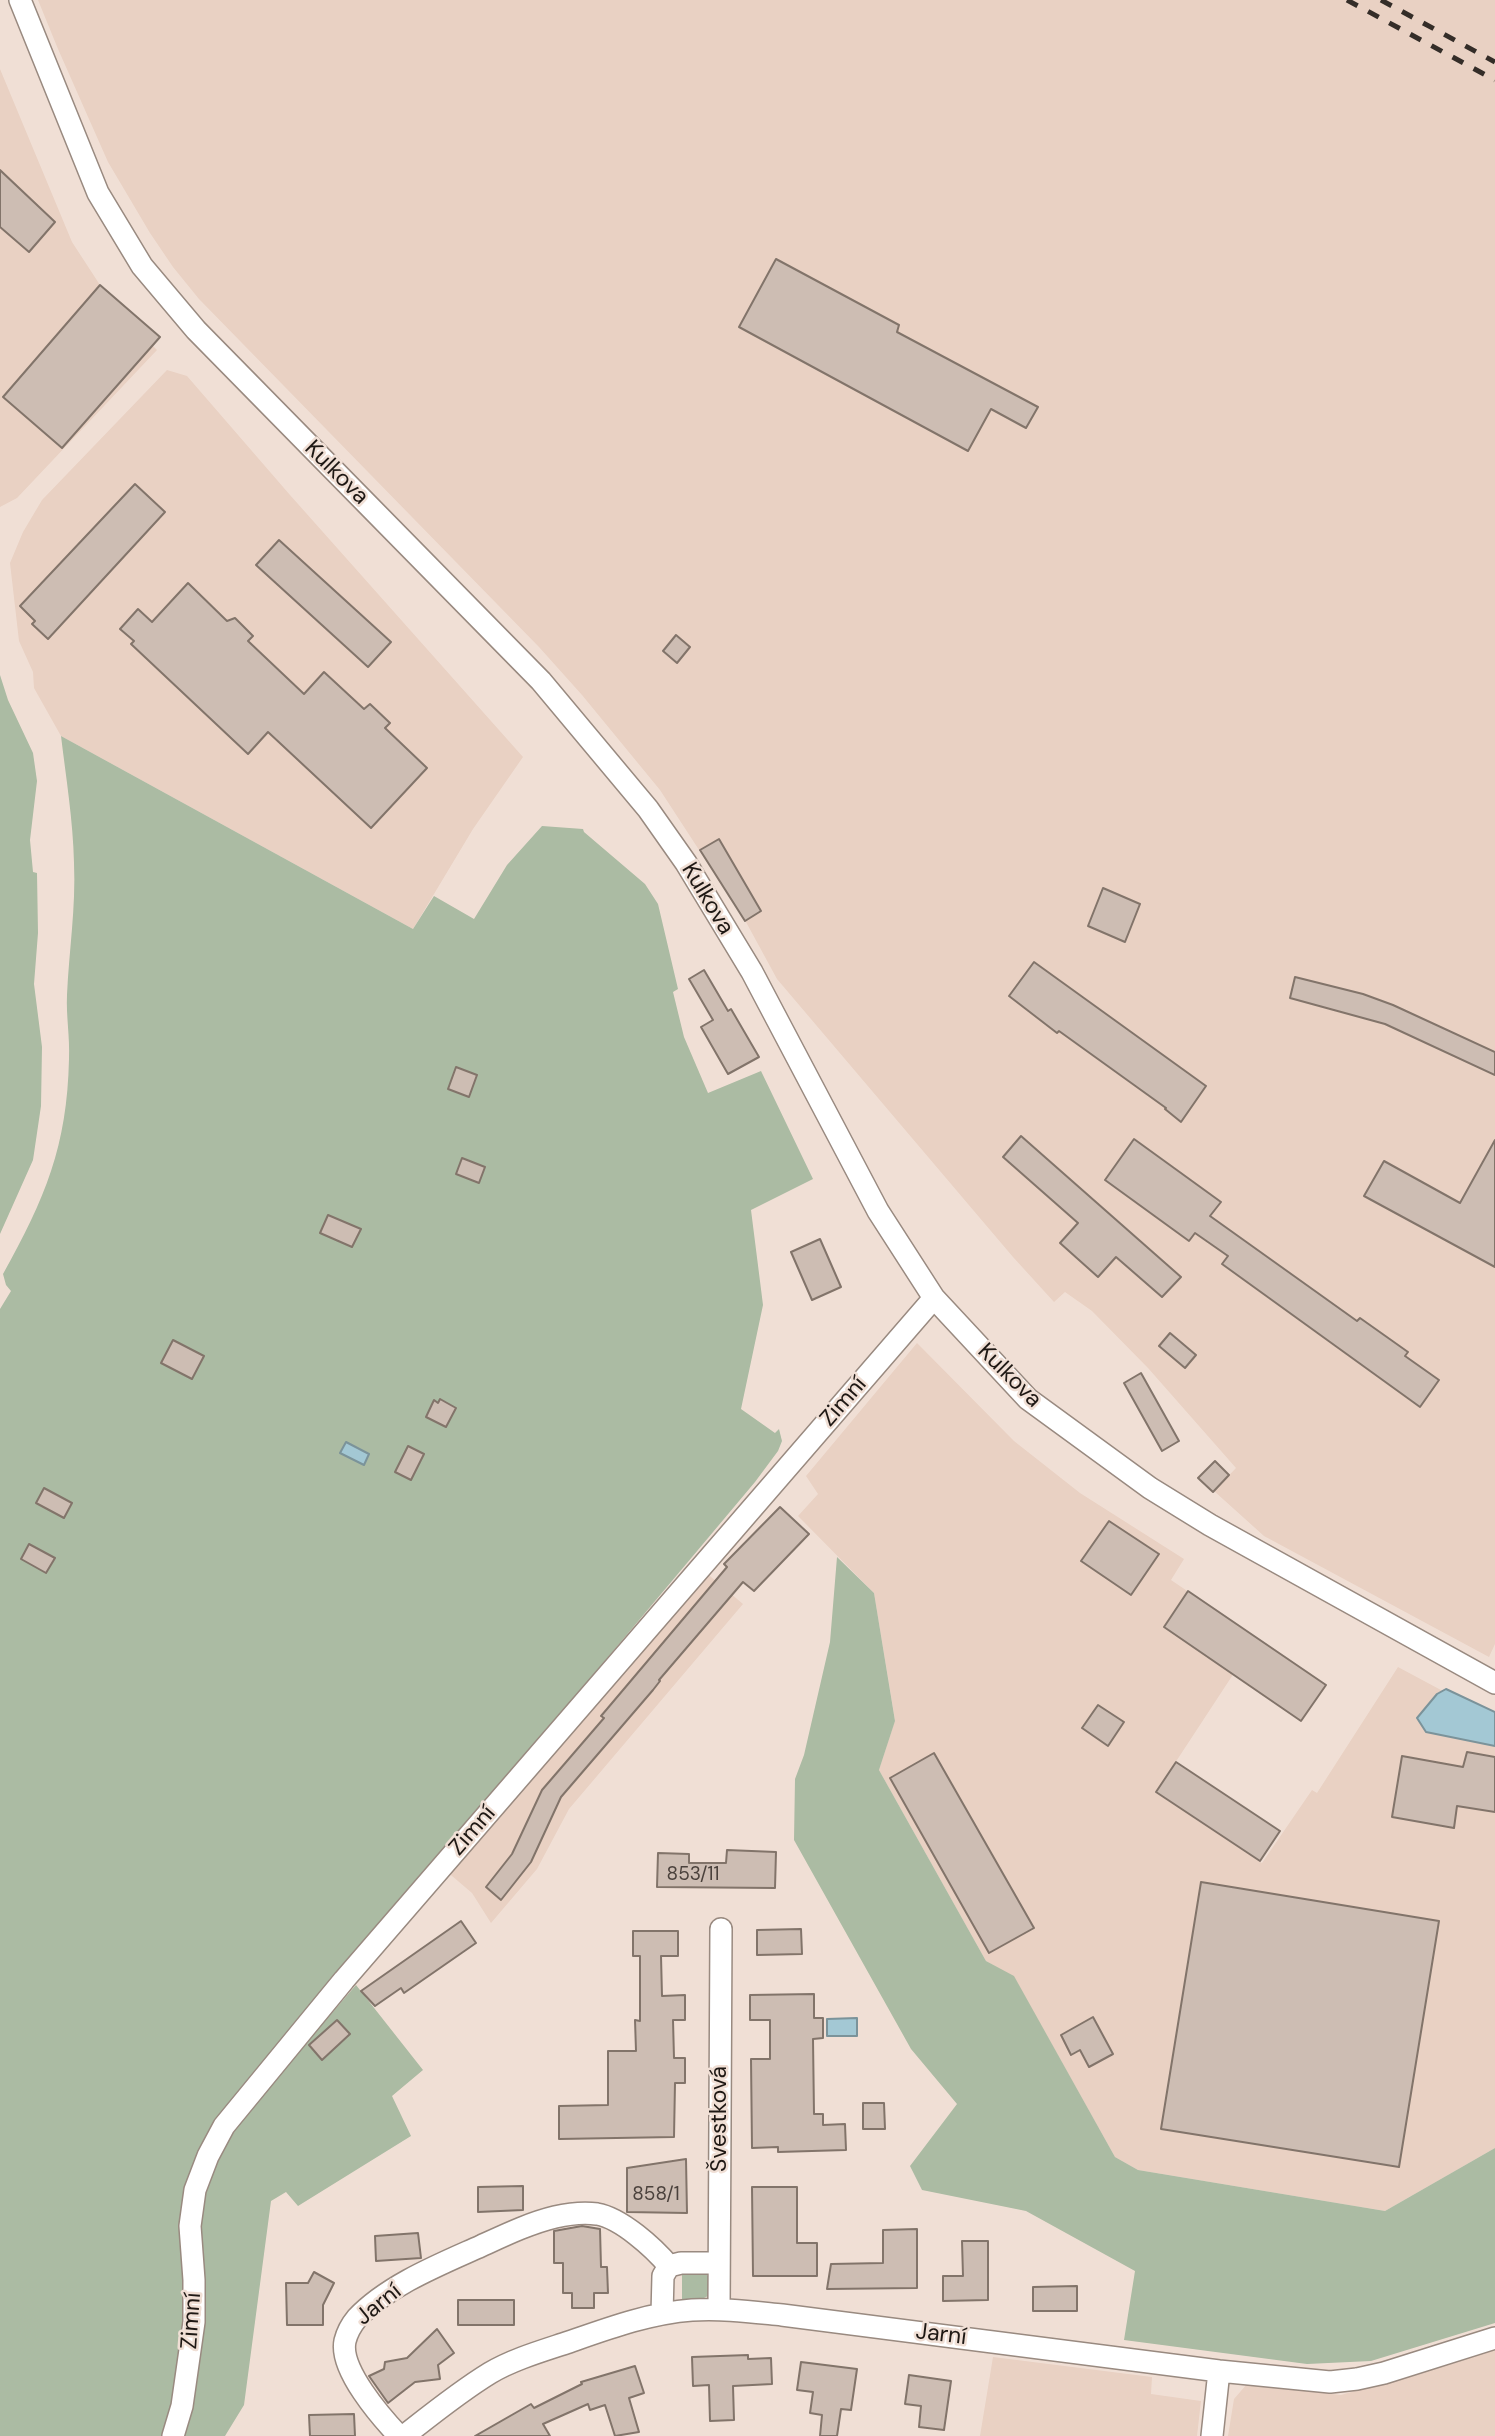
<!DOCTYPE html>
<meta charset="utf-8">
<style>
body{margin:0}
canvas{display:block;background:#f0dfd5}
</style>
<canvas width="1495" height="2436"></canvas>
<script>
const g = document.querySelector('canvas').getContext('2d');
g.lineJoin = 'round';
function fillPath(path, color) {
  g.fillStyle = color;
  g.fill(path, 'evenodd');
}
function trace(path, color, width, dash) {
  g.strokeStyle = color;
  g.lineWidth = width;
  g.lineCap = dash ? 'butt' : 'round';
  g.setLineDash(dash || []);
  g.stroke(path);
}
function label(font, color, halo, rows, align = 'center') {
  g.font = font + ' "DM Sans",sans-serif';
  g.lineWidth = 5;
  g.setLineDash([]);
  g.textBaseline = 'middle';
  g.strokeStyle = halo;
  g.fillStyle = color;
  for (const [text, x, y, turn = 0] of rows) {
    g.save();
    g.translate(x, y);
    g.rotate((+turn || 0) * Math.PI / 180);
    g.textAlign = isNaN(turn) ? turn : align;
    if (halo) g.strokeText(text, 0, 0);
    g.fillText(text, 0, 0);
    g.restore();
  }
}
const built = new Path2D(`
 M38,0H1495V1644L1489,1657L1264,1536L1214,1491L1236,1468L1148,1368L1092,1311L1065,1292L1054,1302L1013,1257L777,979L746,922L660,790L582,695L539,647L199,299L173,267L150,233L108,162L58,49Z
 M0,69L72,242L100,285L160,337L153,346L157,350L17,498L0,507Z
 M167,370L187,376L290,495L523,757L473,829L413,929L61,736L34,688L33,672L19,641L10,563L23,532L42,500Z
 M917,1343L1014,1441L1080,1493L1184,1559L1171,1580L1257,1638L1156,1792L1262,1863L1312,1790L1317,1793L1398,1667L1495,1719V2148L1385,2211L1138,2170L1115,2157L1014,1977L986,1961L879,1770L895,1720L874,1593L798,1516L818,1494L806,1476Z
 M704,1571L743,1604L569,1809L537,1869L491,1923L472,1893L445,1870Z
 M1495,2350V2436H1228L1234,2399L1247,2384L1341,2395Z
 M993,2357L1152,2377L1151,2394L1201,2401L1197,2436H980Z`);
const green = new Path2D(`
 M0,675L8,700L33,753L37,781L30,840L33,872L37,873L38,933L34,984L42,1047L41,1106L33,1160L0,1234Z
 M61,736L413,929L434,896L474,919L507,865L542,826L583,829L584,832L645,884L658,904L678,989L673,992L684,1037L708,1093L761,1071L813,1179L751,1210L763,1305L741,1409L775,1433L779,1429L782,1441L778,1451L755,1482L520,1762L205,2145L187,2281L182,2363L165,2436H0V1309L11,1291L6,1285L3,1274C45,1198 67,1147 69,1059C70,1037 66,1016 67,995C69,951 76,907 74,863C73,820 66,778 61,736Z
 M837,1557L874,1593L895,1721L879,1770L986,1961L1014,1976L1115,2157L1138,2170L1385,2211L1495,2148V2323L1371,2361L1307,2364L1124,2340L1135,2271L1026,2211L922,2190L910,2166L957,2104L911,2049L794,1840L795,1779L804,1755L830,1642Z
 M356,1985L423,2070L392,2096L411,2136L298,2206L286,2192L271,2201L244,2405L225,2436H180L204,2190L225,2138L325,2008L331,2014Z
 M682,2271L705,2272L711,2281L708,2296L700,2300H682Z`);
const water = new Path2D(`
 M346,1442L369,1454L364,1465L340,1453Z
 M1446,1689L1495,1712V1746L1426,1732L1417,1718L1437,1694Z
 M857,2018V2036H827V2019Z`);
const building = new Path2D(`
 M0,170L55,222L29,252L0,227Z
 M776,259L899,325L897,332L1038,407L1026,428L991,409L968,451L739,327Z
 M100,285L160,337L62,448L3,397Z
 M135,484L165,512L48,639L32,624L35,621L20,606Z
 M279,540L391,642L368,667L256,565Z
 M188,583L227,621L235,618L253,636L248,641L304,694L324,672L364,709L370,704L390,723L385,728L427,768L371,828L268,732L248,754L131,644L134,641L120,629L138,609L152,622Z
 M676,635L690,647L677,663L663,651Z
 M719,839L761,911L745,921L700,850Z
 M1103,888L1140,904L1125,942L1088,926Z
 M1034,962L1206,1086L1181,1122L1165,1109L1166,1108L1059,1031L1057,1033L1009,996Z
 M704,970L728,1011L731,1009L759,1057L728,1074L701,1027L713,1020L689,979Z
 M1295,977L1363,994L1393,1005L1495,1052V1075L1385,1024L1290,998Z
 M456,1067L477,1075L469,1097L448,1089Z
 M1021,1136L1181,1277L1162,1297L1116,1257L1098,1277L1060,1243L1078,1223L1003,1157Z
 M1134,1139L1221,1202L1210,1216L1357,1321L1360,1318L1408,1352L1405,1356L1439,1380L1420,1407L1222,1264L1228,1256L1195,1233L1189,1241L1105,1180Z
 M1495,1140V1267L1364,1196L1384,1161L1460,1203Z
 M462,1158L485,1167L479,1183L456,1174Z
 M328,1215L361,1229L352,1247L320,1233Z
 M820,1239L841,1287L812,1300L791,1252Z
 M1170,1333L1196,1355L1185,1368L1159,1346Z
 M173,1340L204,1356L192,1379L161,1363Z
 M1141,1373L1179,1441L1162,1451L1124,1383Z
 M440,1399L456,1408L446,1427L426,1417L434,1400L438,1403Z
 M408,1446L424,1454L411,1480L395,1472Z
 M1215,1461L1229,1475L1213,1492L1198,1478Z
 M44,1488L72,1503L64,1518L36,1503Z
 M780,1507L809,1534L754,1591L743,1582L659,1680L660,1681L653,1690L561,1797L531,1862L501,1900L486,1887L512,1854L542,1790L604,1718L601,1716L607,1709L727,1567L724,1564Z
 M1109,1521L1159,1554L1131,1595L1081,1561Z
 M29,1544L55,1558L46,1573L21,1559Z
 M1188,1591L1326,1685L1301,1721L1164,1627Z
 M1098,1705L1124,1722L1108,1746L1082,1728Z
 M1467,1752L1495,1757V1812L1457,1806L1454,1828L1392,1817L1402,1756L1463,1767Z
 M934,1753L1034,1928L989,1953L890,1778Z
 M1176,1762L1280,1831L1260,1861L1156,1792Z
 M727,1850L776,1852L775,1888L657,1887L658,1853L689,1854V1863H726Z
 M1201,1882L1439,1921L1399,2167L1161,2129Z
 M461,1921L476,1943L404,1993L401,1988L375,2006L361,1991Z
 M801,1929L802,1954L757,1955V1930Z
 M633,1931H678V1956H661L662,1996L685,1995V2020H673L674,2058H685V2083H675L674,2137L559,2139V2106L608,2105V2051H636L635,2020L640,2021V1956H633Z
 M814,1994V2018H823V2038L813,2039L814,2114H823V2125L845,2124L846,2150L778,2152V2147L752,2148L751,2059H770V2020H750V1995Z
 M1093,2017L1113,2054L1089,2067L1080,2050L1071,2055L1061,2035Z
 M337,2020L350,2034L322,2060L309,2045Z
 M863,2103H884L885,2129H863Z
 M686,2159L687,2213L627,2212V2168Z
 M523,2186V2210L478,2212V2187Z
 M752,2187H797V2243H817V2276H753Z
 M582,2226L600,2229L601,2267H607L608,2293H594V2308H572V2293H563V2263H554V2231Z
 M917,2229V2288L827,2289L831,2264L883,2263V2230Z
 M418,2233L421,2258L376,2261L375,2236Z
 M962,2241H988V2300L943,2301V2276H963Z
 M314,2272L334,2283L323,2305V2325H287L286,2283H308Z
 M1077,2286V2311H1033V2287Z
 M458,2300H514V2325H458Z
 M437,2329L454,2353L438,2365L440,2379L415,2382L388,2403L369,2376L384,2369L385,2362L407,2358Z
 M748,2355V2359L771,2358L772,2384L733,2386L734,2420L710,2421L709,2385L693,2386L692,2357Z
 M801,2362L857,2369L851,2410L841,2409L837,2436H820L822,2415L810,2413L813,2392L797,2390Z
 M635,2366L644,2393L629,2398L639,2432L615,2436L605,2405L590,2410L588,2404L543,2424L550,2436H475L531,2404L534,2408L582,2384L581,2382Z
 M909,2375L951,2381L944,2430L919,2427L921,2406L905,2404Z
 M354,2414L355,2436H310L309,2415Z`);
const street = new Path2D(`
 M20,0L98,193L142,266L196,330L541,681L648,809L686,863L752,972L878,1211L934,1298L1028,1399L1150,1488L1210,1525L1495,1683
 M719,2309L721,1929
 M662,2314L663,2276L669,2266L681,2263H719
 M173,2436L182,2406L194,2322V2280L190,2226L195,2190L208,2156L224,2126L344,1980L934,1298
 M399,2436C381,2417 339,2369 345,2341C347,2333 352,2324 357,2318C388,2285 441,2264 481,2246C505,2235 530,2223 555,2217C568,2214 583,2212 597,2214C621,2218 654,2248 669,2266
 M404,2436C432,2414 459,2392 490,2373C514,2359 542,2351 569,2342C609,2328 650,2313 692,2310C722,2308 752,2312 782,2315L1219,2371L1330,2382L1357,2379L1384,2373L1495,2338
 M1212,2436L1219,2371`);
const rail = new Path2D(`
 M1347,0L1495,80
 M1381,0L1495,62`);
const numberNames = [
 ["853/11",693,1875],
 ["858/1",656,2195]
];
const streetNames = [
 ["Kulkova",336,473,45],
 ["Kulkova",707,899,59],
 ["Kulkova",1009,1376,45],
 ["Zimní",844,1402,-49],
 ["Zimní",473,1831,-49],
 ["Švestková",720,2119,-90],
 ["Jarní",379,2305,-39],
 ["Zimní",192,2321,-86],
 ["Jarní",941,2335,7]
];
fillPath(built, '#e9d1c3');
fillPath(green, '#abbba3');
fillPath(water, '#a3c8d4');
trace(water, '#7b939a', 2);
fillPath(building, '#cdbdb3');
trace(building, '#82746a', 2);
trace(street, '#998a80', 24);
trace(street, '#fff', 21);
trace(rail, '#342d28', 5, [12, 12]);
label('19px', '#4a413c', null, numberNames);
label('23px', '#1e1814', '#f0dfd5', streetNames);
</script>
